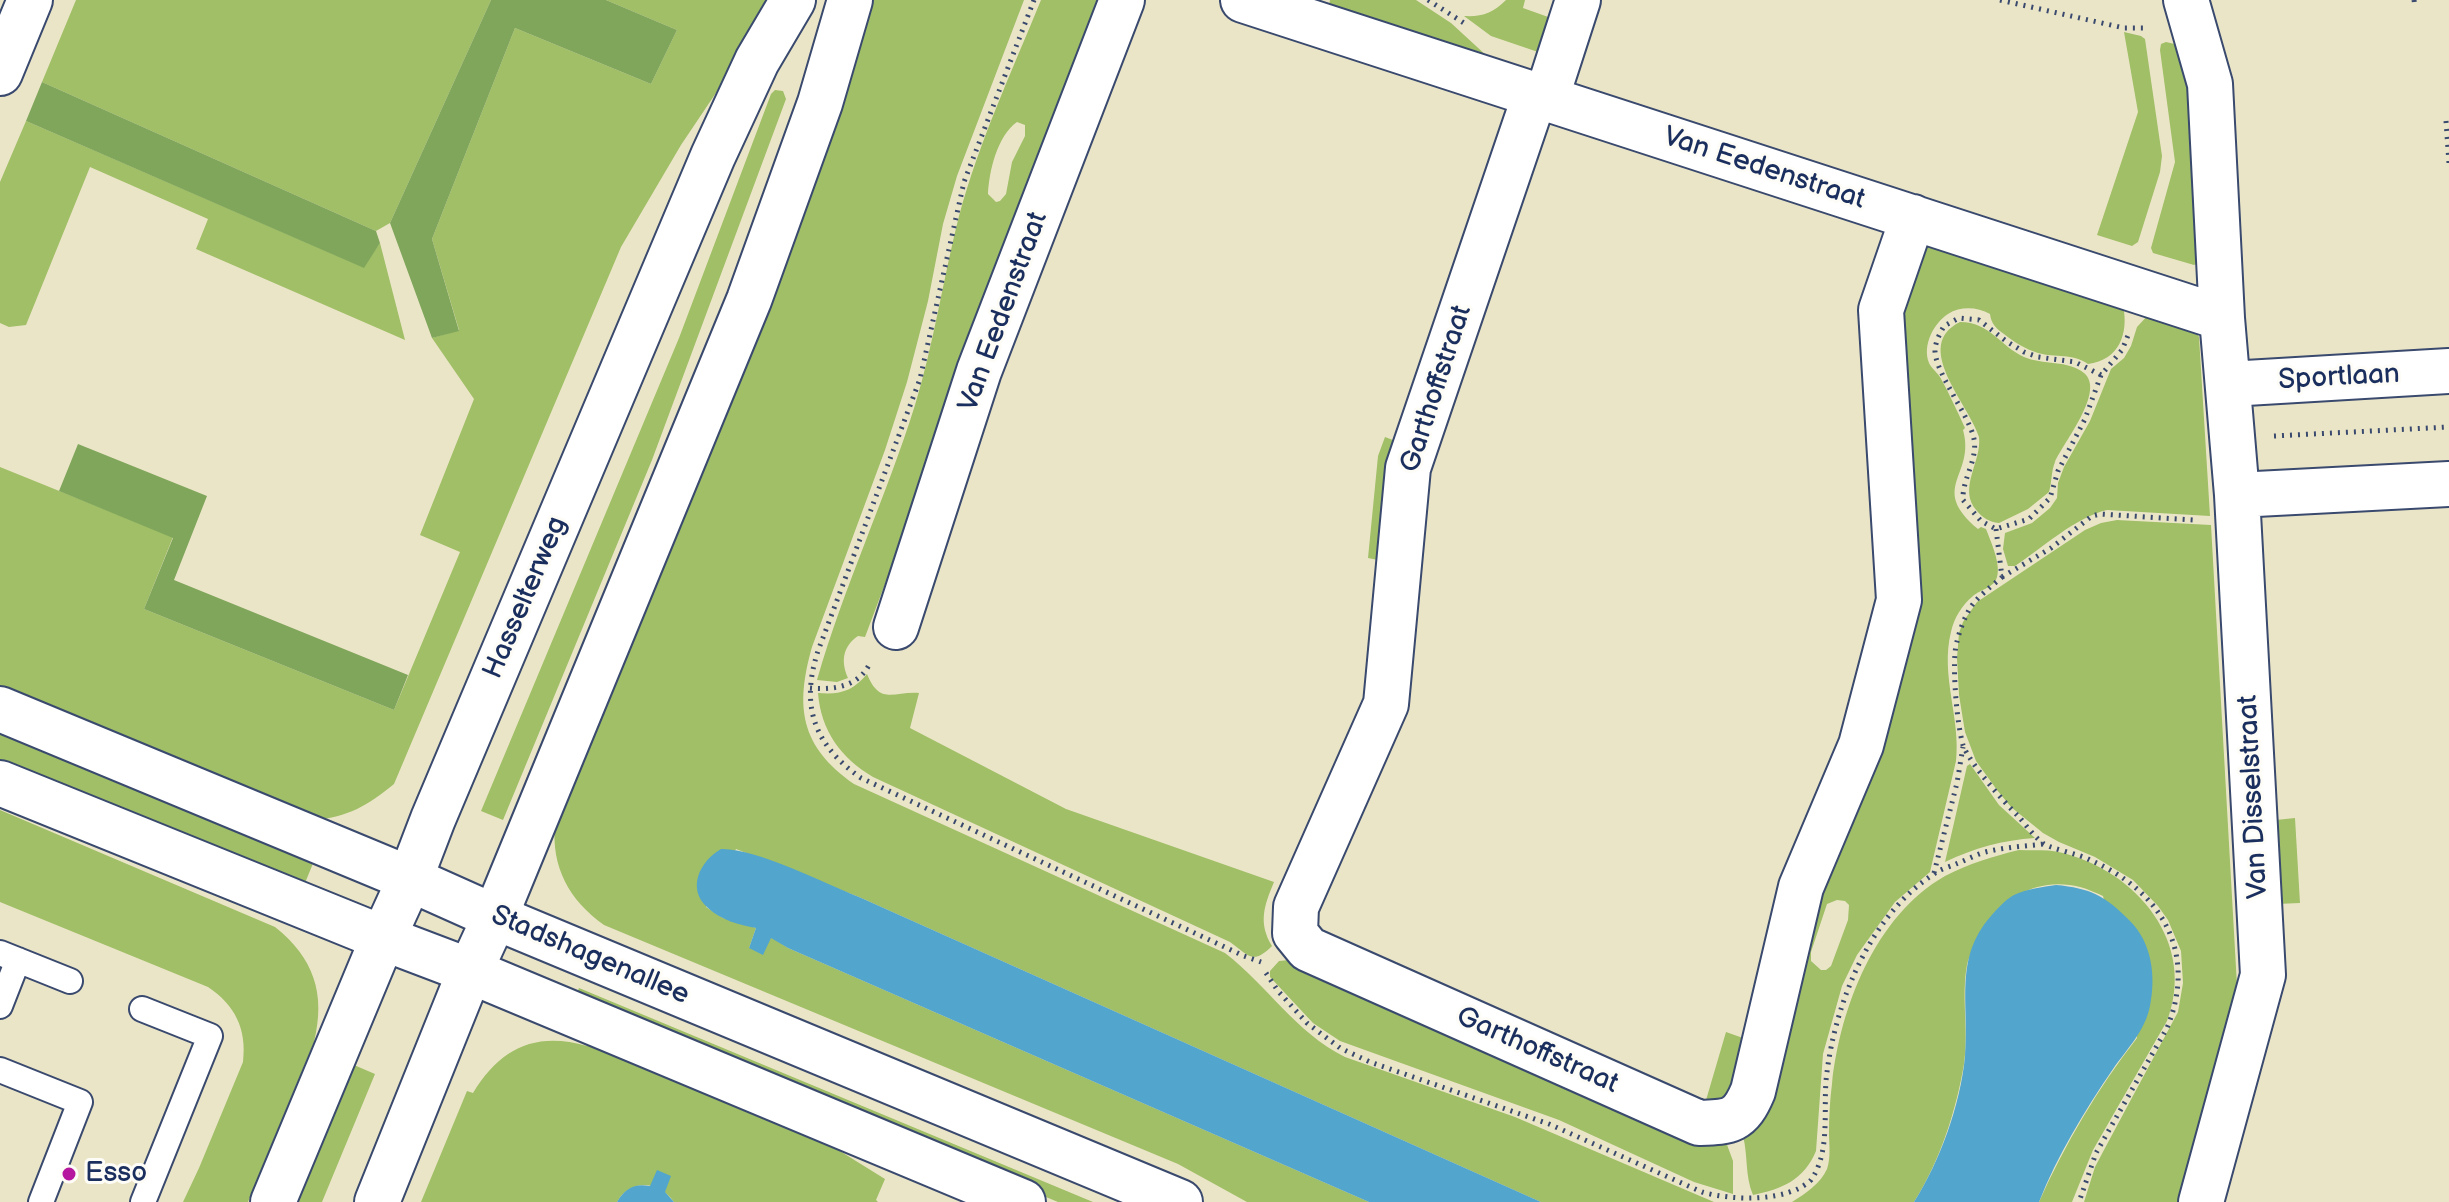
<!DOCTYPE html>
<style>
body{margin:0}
canvas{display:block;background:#ebe5c7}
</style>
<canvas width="2449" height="1202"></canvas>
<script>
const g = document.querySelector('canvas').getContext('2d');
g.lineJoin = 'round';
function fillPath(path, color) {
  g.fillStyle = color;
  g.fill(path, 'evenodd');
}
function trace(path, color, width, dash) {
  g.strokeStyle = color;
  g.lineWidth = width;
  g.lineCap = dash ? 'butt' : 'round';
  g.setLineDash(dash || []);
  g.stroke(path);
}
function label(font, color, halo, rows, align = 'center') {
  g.font = font + ' "Balsamiq Sans",sans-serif';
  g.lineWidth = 6;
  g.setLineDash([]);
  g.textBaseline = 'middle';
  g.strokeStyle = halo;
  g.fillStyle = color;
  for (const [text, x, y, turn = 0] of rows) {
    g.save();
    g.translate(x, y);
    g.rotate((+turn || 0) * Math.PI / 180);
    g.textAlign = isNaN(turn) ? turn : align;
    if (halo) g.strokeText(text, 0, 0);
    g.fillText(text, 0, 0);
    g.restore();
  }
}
const green = new Path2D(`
 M76,0H491L390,223L376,231L42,82Z
 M606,0H773L730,72L681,145L621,247L394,784C367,806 348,817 314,820L0,698V467L173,537L144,609L394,710L460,552L420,535L474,399L432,338L459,330L432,239L515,28L651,84L677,30Z
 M874,0H1024L957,176L943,224L928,301L907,382L885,450L812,647C795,707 800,746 854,784L1225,953C1268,986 1295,1032 1345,1057L1515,1117L1714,1202H1541L859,897L736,849L706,907L723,918L756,928L749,948L771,937L788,948L1369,1202H1247L1178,1164L604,925C569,900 551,867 555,824Z
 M1041,0H1105L865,637L858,636C842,647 841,662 848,678L837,682L817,680C844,586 886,498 915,405C934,343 943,279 959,216C979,142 1012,71 1041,0ZM1017,122L1025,125V136L1012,162L1006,194L1000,201L996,202L988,194C989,172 997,136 1017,122Z
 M1330,0H1416L1451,23L1488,57L1329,5Z
 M1506,0H1525L1523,8L1551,18L1538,52L1491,36L1464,16C1482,17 1493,13 1506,0Z
 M2124,32L2141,36L2145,39L2162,156L2160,172L2138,242L2132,246L2097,235L2138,112Z
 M2166,42L2179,45L2194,84L2198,263L2194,265L2153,253L2151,248L2175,162L2160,50L2161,44Z
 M775,90L783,91L786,99L652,460L503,820L481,811L679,338L771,94Z
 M26,121L363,267L380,243L405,340L196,249L208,219L90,167L26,325L9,327L0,323V182Z
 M1930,246L2123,305C2129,334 2119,360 2088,364C2072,353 2056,358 2038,353C2025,349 2014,342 2004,334C1996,329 1991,323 1990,314C1977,307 1961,306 1948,314C1934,323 1922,345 1929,363C1931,368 1937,372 1940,377C1949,393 1957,411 1965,428L1963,430C1976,476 1928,487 1978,529L1981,527L1986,529C1991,542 2001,564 1997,577C1994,588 1981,589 1973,596C1962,605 1954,618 1951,632C1940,675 1961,719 1956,761L1930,872L1895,902L1857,955L1842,986L1823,1054L1816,1151C1804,1180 1782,1189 1753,1195C1745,1177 1748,1155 1743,1136L1816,893L1877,752L1899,313L1923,248ZM1837,900L1845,901L1849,905L1848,920L1831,966L1826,970H1821L1811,961V952L1827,904Z
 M2149,314L2195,331L2199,337L2210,516L2107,510C2076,517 2042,548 2015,566H2008L2003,549L2005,533L2032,523L2050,508L2057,498L2058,483L2064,467L2090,421L2111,369L2124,358L2131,346L2137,327Z
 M1960,322C1990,322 2000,346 2024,357C2042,365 2069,360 2084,373C2106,391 2063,443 2055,462C2051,472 2052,482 2049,492L2028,509L1999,523C1989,522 1983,518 1977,511C1957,489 1982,462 1979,437C1969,404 1911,346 1960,322Z
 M1385,437L1398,442L1378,560L1368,558L1378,456Z
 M2117,520L2211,525L2238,1003L2184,1202H2084L2095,1167L2105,1148L2178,1012L2183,983L2181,951L2168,920L2158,906L2133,880L2095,857L2059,842L2043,833L2011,807L1997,790L1976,761L1965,732L1959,695L1957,658L1959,633L1963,622L1977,602L2085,530L2101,523Z
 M867,674C880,706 894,691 919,693L910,728L1066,809L1274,882C1264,906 1258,923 1272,946C1253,965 1249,956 1230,942L873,777C841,758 821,731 818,693C840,695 853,691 867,674Z
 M0,724L316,856L303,888L0,761Z
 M1970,764L1999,805L2035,838C2003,840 1974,848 1945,862L1967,766Z
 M0,810L275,927C314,958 326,994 314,1042L248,1202H183L199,1168L243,1062C247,1029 235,1005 208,987L0,902Z
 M2295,818L2300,903L2277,904L2276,820Z
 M2019,850C2033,851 2049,849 2063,853C2137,872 2197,943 2167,1021L2093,1150L2072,1202H2039C2065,1144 2098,1088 2137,1038L2103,896C2096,893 2088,889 2080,887C2038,876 1996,899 1979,937C1975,946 1969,955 1967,965C1961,997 1969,1031 1964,1064C1956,1111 1940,1161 1914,1202H1792C1805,1194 1821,1183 1827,1169C1831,1157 1829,1144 1829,1132C1829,1116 1830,1099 1832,1084C1840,1008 1875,916 1945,876C1968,864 1994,856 2019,850Z
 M1289,960L1694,1139L1726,1142L1733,1161V1194L1694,1182L1559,1120L1340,1041L1313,1023L1270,977V971L1279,961Z
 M579,988L1093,1202H1058L574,1000Z
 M1726,1032L1743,1038L1735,1097L1704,1107Z
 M591,1039L764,1104L885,1179L876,1200L878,1202H674C659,1181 631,1178 617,1202H421L467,1091L473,1093C500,1048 536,1031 587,1046Z
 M354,1065L375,1074L322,1202H298Z`);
const forest = new Path2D(`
 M491,0H606L677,30L651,84L515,28L432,239L459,331L432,338L390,223Z
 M42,82L376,231L380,243L364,268L26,121Z
 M78,444L207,496L174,580L408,675L394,710L144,609L173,538L59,491Z`);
const water = new Path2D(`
 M721,849C755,848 824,883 859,897L1541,1202H1369L788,948L771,938L763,955L749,948L756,928C739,925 721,920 708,908C686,889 700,861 721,849Z
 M2056,885C2090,888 2106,896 2130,921C2152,943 2156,976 2150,1006C2145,1031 2127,1049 2113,1069C2085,1110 2057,1156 2039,1202H1914C1940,1161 1960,1106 1965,1057C1970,1005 1953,959 1991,916C1998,908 2005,900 2014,895C2026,889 2043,887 2056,885Z
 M657,1170L671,1176L665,1192L674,1202H617C625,1188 635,1183 650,1186Z`);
const path = new Path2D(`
 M1034,0L964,182L920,379L818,651C800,706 814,745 861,778L1244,956L1261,962
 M1428,0L1464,23
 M2000,0L2124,28H2148
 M2414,0L2415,7
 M2446,121L2449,163
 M2101,375L2075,362L2038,357L2024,352L2006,341L1979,320L1959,318L1944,326C1940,333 1936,341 1935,349C1934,372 1969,414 1974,439C1978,460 1962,479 1963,500L1981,521L1996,529L2029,519L2050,498L2058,471L2085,419L2101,375L2122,350L2129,333
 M2274,436L2449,427
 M1996,529L2002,577C1991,587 1974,599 1968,612C1962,623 1956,641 1955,653C1953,675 1957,724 1963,745C1970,764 2004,802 2019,817C2026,825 2035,838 2044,844C2052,849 2079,854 2090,860C2162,891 2198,953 2167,1028L2096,1153L2079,1202
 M2002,577L2051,548L2092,516L2100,514L2193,520
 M810,688C833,690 859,687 870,663
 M1934,873L1957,783L1963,747
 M1266,973L1278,991L1307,1023L1340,1048L1370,1062L1549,1124L1702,1192C1733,1201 1788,1202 1811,1180C1832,1150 1822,1106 1827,1072C1836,1001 1871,914 1934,874C1940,869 1949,867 1956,864C1967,860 1978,853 1990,851C2008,847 2026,846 2044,844`);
const lane = new Path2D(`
 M0,953L70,981
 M0,1006L18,960
 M142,1009L210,1036L143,1202
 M0,1070L80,1102L41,1202`);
const street = new Path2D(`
 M1243,0L2222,318L2237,495L2263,975L2201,1202
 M2186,0L2210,84L2222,318
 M0,73L30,0
 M1535,95L1408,468L1386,704L1296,907L1295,933L1308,949L1699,1123C1730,1122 1740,1122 1753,1091L1801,887L1861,745L1899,600L1881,310L1913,217
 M1546,99L1578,0
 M2229,384L2449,371
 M2237,495L2449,484
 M896,627L979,371L1122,0
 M0,709L410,879
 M0,783L383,938`);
const secondary = new Path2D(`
 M410,879L495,917L1180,1202
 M383,938L470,971L1023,1202`);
const primary = new Path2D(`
 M273,1202L383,938L410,879L433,819L713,156L757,61L793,0
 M377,1202L470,971L495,917L749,300L820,103L850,0`);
const markers = [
 [69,1174,8,"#b5179e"]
];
const streetNames = [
 ["Van Eedenstraat",1764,169,18],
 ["Van Eedenstraat",1004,312,-70],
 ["Sportlaan",2339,378,-3],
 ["Garthoffstraat",1437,389,-72],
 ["Hasselterweg",526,598,-67],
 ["Van Disselstraat",2254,797,-93],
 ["Stadshagenallee",590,956,23],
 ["Garthoffstraat",1537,1051,24]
];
const poiNames = [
 ["Esso",85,1174]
];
fillPath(green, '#a0bf67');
fillPath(forest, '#80a65c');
fillPath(water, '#52a5cd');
trace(lane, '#3a4a6e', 28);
trace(street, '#3a4a6e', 48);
trace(secondary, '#3a4a6e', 48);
trace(primary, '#3a4a6e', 48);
trace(path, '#3a4a6e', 5, [2, 6]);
trace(lane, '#fff', 24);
trace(street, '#fff', 44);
trace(secondary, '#fff', 44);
trace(primary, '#fff', 44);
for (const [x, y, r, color] of markers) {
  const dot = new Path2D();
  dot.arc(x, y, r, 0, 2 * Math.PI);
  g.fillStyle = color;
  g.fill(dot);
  trace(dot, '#fdfcf7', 3);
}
label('28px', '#1b2f5e', '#fdfcf7', streetNames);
label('28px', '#1b2f5e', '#fdfcf7', poiNames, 'left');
</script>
